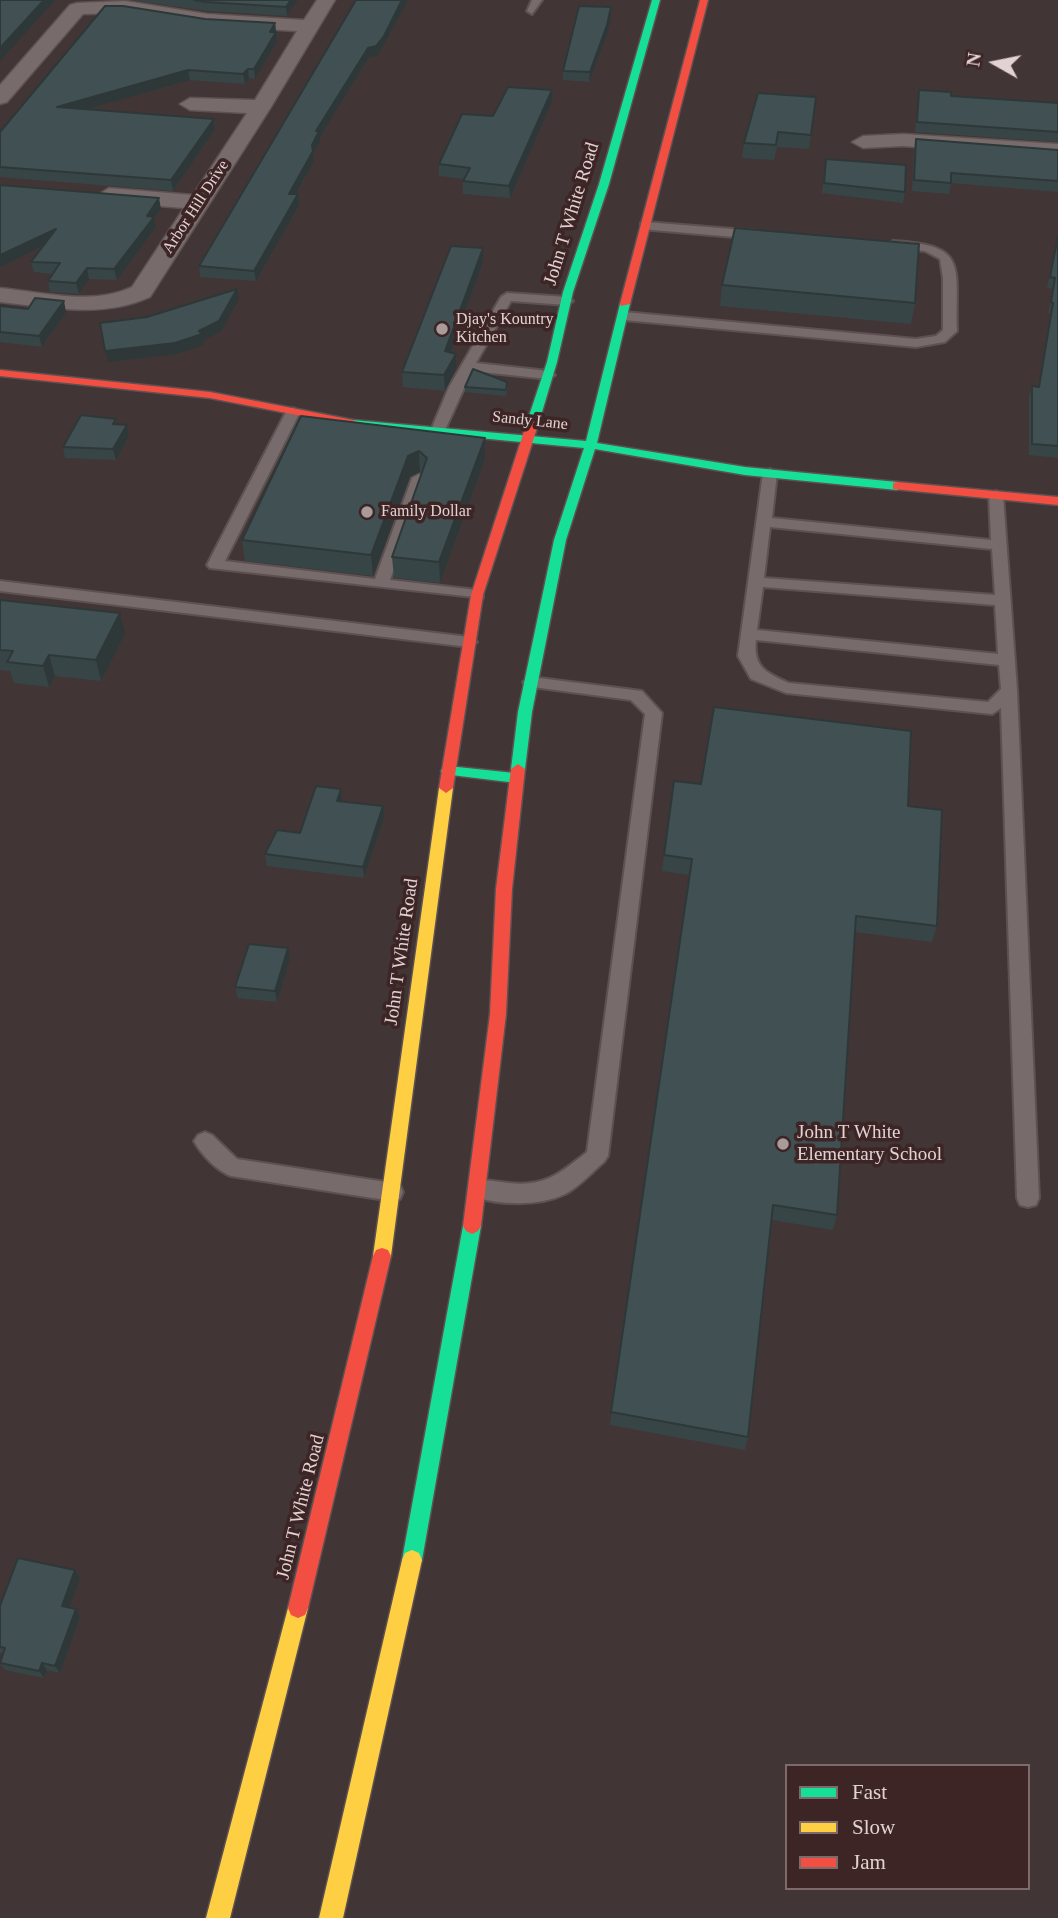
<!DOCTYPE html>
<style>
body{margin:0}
#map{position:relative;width:1058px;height:1918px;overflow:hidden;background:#423535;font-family:Georgia,serif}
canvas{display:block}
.legend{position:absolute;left:785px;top:1764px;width:245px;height:126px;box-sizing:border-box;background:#3d2526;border:2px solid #7f6a6b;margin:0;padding:9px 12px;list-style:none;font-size:21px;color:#e2d2d2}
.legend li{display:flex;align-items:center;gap:14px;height:35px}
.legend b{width:35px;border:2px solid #7f6a6b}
.north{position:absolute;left:960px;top:28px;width:70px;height:70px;-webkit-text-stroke:5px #3d2526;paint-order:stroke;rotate:279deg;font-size:19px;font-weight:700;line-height:28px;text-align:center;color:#e2d2d2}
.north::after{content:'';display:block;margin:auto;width:24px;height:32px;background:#e2d2d2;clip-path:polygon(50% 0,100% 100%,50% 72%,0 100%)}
</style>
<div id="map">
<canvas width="1058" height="1918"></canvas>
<ul class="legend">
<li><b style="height:9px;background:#16e098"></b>Fast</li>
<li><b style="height:9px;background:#ffcf43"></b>Slow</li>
<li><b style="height:9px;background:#f24e42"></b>Jam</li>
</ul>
<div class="north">N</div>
</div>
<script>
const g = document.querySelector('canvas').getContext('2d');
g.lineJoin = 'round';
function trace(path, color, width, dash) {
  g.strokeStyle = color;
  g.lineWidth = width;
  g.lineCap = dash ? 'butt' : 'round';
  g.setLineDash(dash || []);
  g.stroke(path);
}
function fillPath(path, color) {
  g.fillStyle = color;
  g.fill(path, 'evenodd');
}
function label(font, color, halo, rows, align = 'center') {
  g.font = font + ' Georgia,serif';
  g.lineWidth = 7;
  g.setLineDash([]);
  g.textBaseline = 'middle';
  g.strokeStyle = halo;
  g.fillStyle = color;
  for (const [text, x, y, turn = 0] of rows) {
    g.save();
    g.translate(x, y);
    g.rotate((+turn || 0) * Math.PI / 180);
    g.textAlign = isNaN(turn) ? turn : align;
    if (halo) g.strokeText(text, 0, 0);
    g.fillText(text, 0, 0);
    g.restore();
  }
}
const lane = new Path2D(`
 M532,0H542L532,14L527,11Z
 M645,222L758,231L764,235L758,239L641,229V223Z
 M893,241C970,245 955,266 957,331L945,342L916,347L624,320L618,316L624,312L916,339L936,336L943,330V278L940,259L925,251L889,248L887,245Z
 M507,293L567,297L573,301L567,305L511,301L476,363L548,371L555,375L548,379L472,371L445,430L433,433L431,430L449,387L501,297Z
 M293,408L300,412L225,561L375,579L412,478L419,474L426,478L390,580L477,590L483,592V598L210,568L207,565L286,412Z
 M770,469L777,473L772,518L991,540L989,495L996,491L1003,495L1017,690L1039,1198L1036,1205L1028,1207L1020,1205L1017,1198L1001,708L992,714L786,693L751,679L738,656L763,473ZM770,527L992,549L995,595L764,578ZM763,587L995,605L998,654L757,630ZM756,640L999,665L1001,689L988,702L789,683C766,673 753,667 756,640Z
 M0,581L469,637L477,642L469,647L0,591Z
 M531,677L642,691L662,713L608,1156L604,1162C592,1172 579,1187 565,1194C539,1207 498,1205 471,1196L468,1189L471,1182C483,1178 497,1182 509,1183C546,1187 560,1173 587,1152L645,714L631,700L525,686L523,682Z
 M205,1132L212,1135L237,1159L392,1183L400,1185L403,1192L400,1199L392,1201L231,1176C217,1171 201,1154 194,1141L198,1135Z`);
const street = new Path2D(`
 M317,0H335L271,107L150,297C102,319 50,307 0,302V288C43,292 92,306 132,287L184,208L109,202L98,195L109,188L193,195L247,113L190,110L180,104L190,98L255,100L297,31L207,26L125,13L83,14L7,102L0,104V85L70,5L77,3L125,1L207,14L304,20Z
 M903,134L1058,144V158L903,146L863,148L852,142L863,136Z`);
const fast = new Path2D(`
 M652,0H660L609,184L573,292L557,362L539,422L529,424L527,422L547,362L563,292L599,184Z
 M625,301L630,304L597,443L745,467L897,482L903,486L897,490L745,475L595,449L566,540L532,712L525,769L519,774L524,778L517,783L443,774L441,771L443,768L448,766L514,773L511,769L518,712L554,540L584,448L353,426L347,423L353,420L586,441L620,304Z
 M472,1218L478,1221L481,1226L422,1560L419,1567L412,1570L405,1567L402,1560L463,1226L466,1221Z`);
const slow = new Path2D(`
 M446,783L453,788L391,1256L388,1262L382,1264L376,1262L373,1256L439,788Z
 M412,1550L419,1553L422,1560L343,1918H319L402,1560L405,1553Z
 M298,1598L305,1601L308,1608L230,1918H206L288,1608L291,1601Z`);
const jam = new Path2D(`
 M700,0H708L630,304L621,306L620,304Z
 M0,370L210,392L353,420L359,423L353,426L210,398L0,376Z
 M533,419L539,422L483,595L453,788L446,793L439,788L471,595L527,422Z
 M897,482L1058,497V505L893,489V483Z
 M518,764L525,769L512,889L506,1014L481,1226L478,1231L472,1234L466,1231L463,1226L490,1014L496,889L511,769Z
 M382,1248L388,1250L391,1256L308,1608L305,1615L298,1618L291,1615L288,1608L373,1256L376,1250Z`);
const wall = new Path2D(`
 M131,0H298L287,16L207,11Z
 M356,0H408L384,45L377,56L369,57L320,137V142L313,154L314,161L296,194H298L299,205L256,281L200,277L199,266Z
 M611,17L607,35L589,82L563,80V71Z
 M205,19L275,23L277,42L255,79L249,78L245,84L190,80L87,109L214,119L215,129L173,191L0,177V132Z
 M552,90V102L510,198L463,194V181L464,179L439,176V164L493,116Z
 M919,90L951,96L1058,103V142L915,132Z
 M816,97L809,149L777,147L774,160L742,158L744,143Z
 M916,139L1058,150V192L951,183L949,194L912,191L914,150Z
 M826,159L905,192L903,203L822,193Z
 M0,185L161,209L154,218L156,227L117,280L89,279L79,294L50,292L48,281L53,274L34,272L31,262L42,247L0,267Z
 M1058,233V458L1029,455V397L1032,386L1038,387L1051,314L1048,313L1053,289L1047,288Z
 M483,262L451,353L456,369L445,391L403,387L402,372Z
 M722,285L915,303L911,324L720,306Z
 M0,306L66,312L42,347L0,342Z
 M465,387H508L506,396L465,392Z
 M301,416L485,459L440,583L394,578L392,557L422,473L420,472L410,477L373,576L245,561L242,540Z
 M117,424L127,425L129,436L116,460L65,458L63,447Z
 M0,600L125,634L101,681L55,676L49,687L14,683L10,671L0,670Z
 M341,789L342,801L383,806L384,818L364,878L267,866L265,854L300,833Z
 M908,806L937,926L932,942L855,932L837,1215L833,1230L772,1220L748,1437L745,1450L610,1425L689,875L662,871L664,855Z
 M290,959L277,1002L238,998L235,987Z
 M75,1570L80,1578L69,1607L80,1617L60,1673L47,1670L44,1678L5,1670L0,1664V1660L3,1653H0V1606Z`);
const shadedWall = new Path2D(`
 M44,0H55L0,61V48Z
 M291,0H298L287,16L286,7Z
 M402,0H408L384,45L377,56L369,57L320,137V142L313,154L314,161L290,204L289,194L312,145L316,131L368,48Z
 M611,7V17L607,35L589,82L590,72Z
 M275,23L277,42L255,79L254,69L270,32Z
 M248,69L249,78L245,84L243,74Z
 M188,70L190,80L59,117L57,107Z
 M552,90V102L510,198L509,186Z
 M214,119L215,129L173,191L171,180Z
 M298,194L299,205L256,281L254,271Z
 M159,198L161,209L154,218L156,227L117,280L114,269Z
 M56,229L58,239L0,267V255Z
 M483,248V262L446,366L445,351Z
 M87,268L89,279L79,294L76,283Z
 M237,289L239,299L221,331L203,341L204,345L177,354L108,362L105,351L199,331Z
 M64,301L66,312L42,347L39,336Z
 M456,354V369L445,391L444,375Z
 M127,425L129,436L116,460L113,449Z
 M485,438V459L440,583L439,562Z
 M419,451L420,472L410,477L373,576L371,555L408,456Z
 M120,613L125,634L101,681L96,660Z
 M49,655L55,676L49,687L43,666Z
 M341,789L342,800L338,812L337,801Z
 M383,806L384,818L364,878L363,867Z
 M288,948L290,959L277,1002L275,991Z
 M75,1570L80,1578L67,1614L62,1606Z
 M76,1609L80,1617L60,1673L55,1666Z
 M42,1663L47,1670L44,1678L39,1671Z`);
const building = new Path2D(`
 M0,0H44L0,48Z
 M194,0H291L286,7L206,2Z
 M356,0H402L384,36L376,46L368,48L316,131H319L312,145L313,151L289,194H298L254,271L199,266Z
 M105,6H123L205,19L275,23L270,32H276L254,69H248L243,74L188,70L57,107L214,119L171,180L0,167V132Z
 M579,6L611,7L607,25L590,72L563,71Z
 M508,87L552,90L509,186L463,181L470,168L439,164L462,114L493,116Z
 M919,90L951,92V96L1058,103V132L917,122Z
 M758,93L816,97L811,135L778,132L776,145L744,143Z
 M916,139L1058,150V181L951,173V183L914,180Z
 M826,159L906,165L905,192L824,183Z
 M0,185L159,198L147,216L154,217L114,269L87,268L76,283L48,281L60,263L31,262L56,229L0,255Z
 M735,228L919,244L915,303L722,285Z
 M1058,236V446L1032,444V386L1039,387L1053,303L1051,302L1055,278L1050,277Z
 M451,246L483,248L445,351L456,354L444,375L402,372Z
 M237,289L219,321L199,331L202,334L175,343L105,351L100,323L147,317Z
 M35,298L64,301L39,336L0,332V306L28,309Z
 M473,369L507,382L506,390L465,387Z
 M81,415L116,419L113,424L127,425L113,449L63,447Z
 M301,416L485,438L439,562L392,557L427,458L419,451L408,456L371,555L242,540Z
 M0,600L120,613L96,660L49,655L43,666L7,662L13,651L0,650Z
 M714,707L911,731L908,806L942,810L937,926L856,916L837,1215L773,1205L748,1437L611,1412L692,859L664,855L674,781L701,784Z
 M316,786L341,789L337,801L383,806L363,867L265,854L277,830L300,833Z
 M249,944L288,948L275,991L235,987Z
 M18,1558L75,1570L62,1606L76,1609L55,1666L42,1663L39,1671L0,1663L5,1648L0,1647V1606Z`);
const markers = [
 [442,329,7,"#aa9b9b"],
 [367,512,7,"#aa9b9b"],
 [783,1144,7,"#aa9b9b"]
];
const farStreetnames = [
 ["Arbor Hill Drive",196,207,-57],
 ["Sandy Lane",530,421,6]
];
const farPoinames = [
 ["Djay's Kountry",456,320],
 ["Kitchen",456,338],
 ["Family Dollar",381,512]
];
const streetNames = [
 ["John T White Road",572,214,-73],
 ["John T White Road",402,952,-82],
 ["John T White Road",301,1507,-76]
];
const poiNames = [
 ["John T White",797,1133],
 ["Elementary School",797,1155]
];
trace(lane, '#5d5151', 4);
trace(street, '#5d5151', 3);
trace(fast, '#5d5151', 3);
trace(slow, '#5d5151', 3);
trace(jam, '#5d5151', 3);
fillPath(lane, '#776b6b');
fillPath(street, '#776b6b');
fillPath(fast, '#16e098');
fillPath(slow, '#ffcf43');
fillPath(jam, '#f24e42');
fillPath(wall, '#384547');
fillPath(shadedWall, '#2e3839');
fillPath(building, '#415052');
trace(building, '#2e3839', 2);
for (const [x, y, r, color] of markers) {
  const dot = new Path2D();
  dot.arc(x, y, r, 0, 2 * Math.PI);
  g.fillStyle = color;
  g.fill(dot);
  trace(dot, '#3d2526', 2.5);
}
label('16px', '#e2d2d2', '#3d2526', farStreetnames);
label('16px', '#e2d2d2', '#3d2526', farPoinames, 'left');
label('19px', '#e2d2d2', '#3d2526', streetNames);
label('19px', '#e2d2d2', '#3d2526', poiNames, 'left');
</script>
